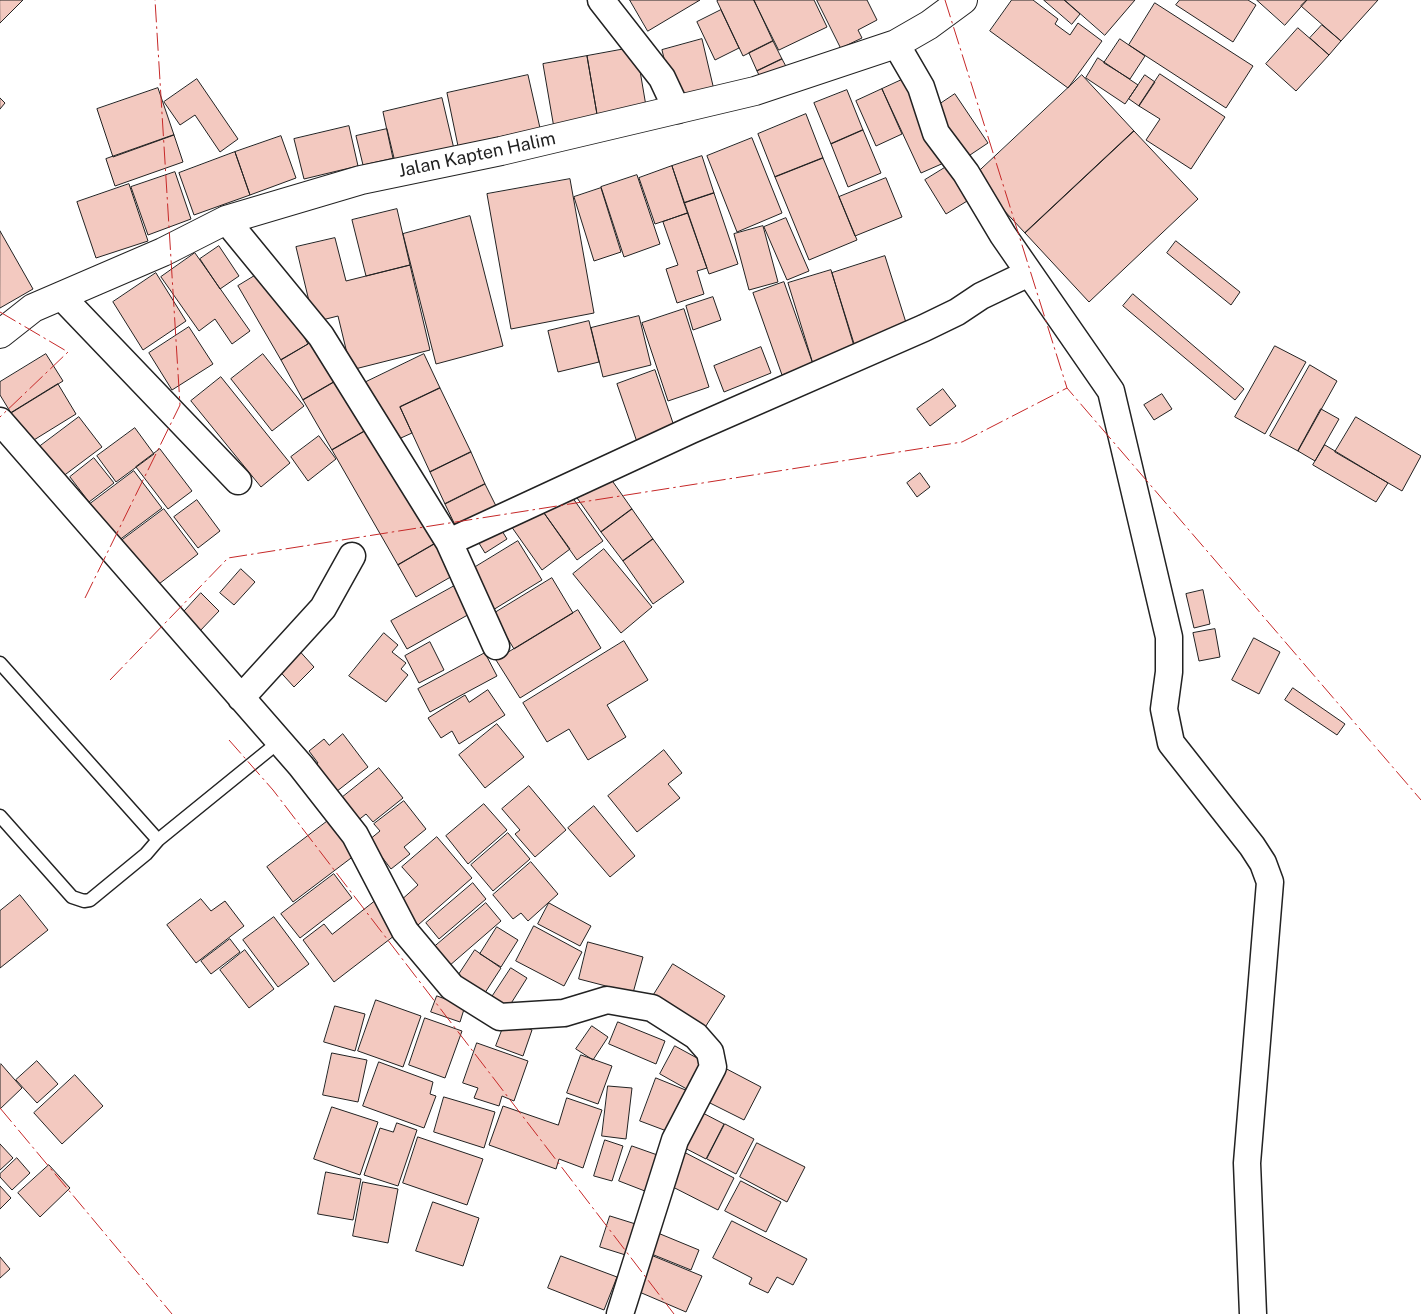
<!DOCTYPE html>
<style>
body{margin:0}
canvas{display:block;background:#fff}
</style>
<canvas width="1421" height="1314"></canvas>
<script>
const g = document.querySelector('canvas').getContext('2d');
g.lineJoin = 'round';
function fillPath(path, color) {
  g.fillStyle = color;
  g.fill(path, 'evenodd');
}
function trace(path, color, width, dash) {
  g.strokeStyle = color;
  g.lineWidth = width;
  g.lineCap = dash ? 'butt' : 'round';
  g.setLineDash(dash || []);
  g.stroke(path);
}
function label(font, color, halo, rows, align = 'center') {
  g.font = font + ' "Public Sans",sans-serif';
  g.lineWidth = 4;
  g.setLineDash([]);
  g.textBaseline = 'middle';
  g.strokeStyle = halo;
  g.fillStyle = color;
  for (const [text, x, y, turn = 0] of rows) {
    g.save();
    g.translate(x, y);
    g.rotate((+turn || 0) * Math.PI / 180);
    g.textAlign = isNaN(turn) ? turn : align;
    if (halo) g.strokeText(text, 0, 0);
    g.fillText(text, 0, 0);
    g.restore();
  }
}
const building = new Path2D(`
 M0,0H23L0,23Z
 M630,0H700L648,31Z
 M719,0H754L773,41L743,56L717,1Z
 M754,0H814L827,27L779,50Z
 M817,0H867L877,20L858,30L862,38L841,48Z
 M1012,0H1033L1058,19L1055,24L1070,35L1078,23L1102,41L1068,88L990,31Z
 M1044,0H1064L1080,14L1072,24Z
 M1065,0H1135L1105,35Z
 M1180,0H1248L1256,5L1233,42L1176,5Z
 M1257,0H1307L1285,25Z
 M1307,0H1378L1341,41L1301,6Z
 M1155,3L1253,66L1226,108L1129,45Z
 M721,10L739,48L715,60L697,22Z
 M1322,25L1341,41L1329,55L1310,38Z
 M1298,28L1329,55L1296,91L1266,64Z
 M702,39L714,90L674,100L662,50Z
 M1120,39L1145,56L1130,79L1104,63Z
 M773,41L782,59L757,71L749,53Z
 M636,47L647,112L598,120L587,56Z
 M587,56L598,120L554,128L543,64Z
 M1098,58L1138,85L1125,104L1086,78Z
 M782,59L789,72L764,85L757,71Z
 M1160,74L1225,117L1191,169L1146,140L1160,119L1139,106Z
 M528,75L540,128L458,146L447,93Z
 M1082,75L1134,131L1025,233L973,177Z
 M1145,75L1155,82L1139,106L1129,99Z
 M908,77L946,162L921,173L882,89Z
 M197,79L238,139L220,152L195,115L180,125L164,102Z
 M158,88L174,135L113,157L97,109Z
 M882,89L902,134L876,146L856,101Z
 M847,90L863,130L831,144L814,103Z
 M955,94L988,143L964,159L931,110Z
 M0,98L5,103L0,109Z
 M442,98L454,149L394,163L383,112Z
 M806,114L823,158L775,177L758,134Z
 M349,126L358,166L304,179L294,139Z
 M387,129L394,158L363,165L356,136Z
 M863,130L881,173L848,187L831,144Z
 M1134,131L1198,199L1089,302L1025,233Z
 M174,135L183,162L115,186L106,159Z
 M281,136L296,178L250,195L235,152Z
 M752,138L782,213L737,232L707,156Z
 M235,152L250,195L194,215L179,173Z
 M702,156L714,193L684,203L672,166Z
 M823,158L857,240L809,260L775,177Z
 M951,164L972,198L946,214L925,180Z
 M672,166L688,213L655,224L639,178Z
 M175,172L191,219L148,235L131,187Z
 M637,175L660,244L624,257L601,187Z
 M886,178L902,217L855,236L839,197Z
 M570,179L594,313L511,329L487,194Z
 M129,184L148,241L96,258L77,202Z
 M601,188L621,252L594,261L574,197Z
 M714,193L738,264L709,274L684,203Z
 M397,209L410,265L366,276L352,220Z
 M688,213L707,268L697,271L704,294L677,303L666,269L678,265L663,222Z
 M470,216L503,346L436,364L403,234Z
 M786,218L809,271L787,280L764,227Z
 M763,226L778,282L749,290L734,234Z
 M0,231L33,289L0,308Z
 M335,238L346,281L410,265L430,350L351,370L338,316L314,322L296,247Z
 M1176,241L1240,292L1231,305L1167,253Z
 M219,246L239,276L220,289L200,259Z
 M195,253L250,331L232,344L215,319L199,331L161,277Z
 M885,256L908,329L854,346L832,273Z
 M266,269L308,344L281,360L238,286Z
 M831,270L856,350L813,364L788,283Z
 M156,273L186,321L143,350L113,302Z
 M784,282L813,364L782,375L753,293Z
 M1133,294L1244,389L1235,400L1123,306Z
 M713,297L721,320L693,330L686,306Z
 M684,309L709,387L668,401L642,323Z
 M639,316L651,365L603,377L591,328Z
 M589,321L599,362L558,372L548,331Z
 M189,327L213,364L172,390L149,353Z
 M319,338L341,378L303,400L281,360Z
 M1275,346L1306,362L1265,434L1235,417Z
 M761,347L771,373L724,392L714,366Z
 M46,354L63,381L11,413L0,395V382Z
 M263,354L304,406L272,431L231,379Z
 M424,354L440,388L400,407L412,433L392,442L364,383Z
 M1310,365L1337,381L1298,451L1270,436Z
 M655,370L675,429L637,442L617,384Z
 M221,377L290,463L261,487L191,401Z
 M341,378L370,428L332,450L303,400Z
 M58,384L76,414L29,443L11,413Z
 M440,388L471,452L430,472L400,407Z
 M943,389L956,406L930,426L917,409Z
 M1162,394L1172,409L1154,420L1144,405Z
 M1321,409L1339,419L1315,461L1298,451Z
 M79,417L102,447L62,477L39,447Z
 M1356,417L1421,456L1402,491L1335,452Z
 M135,428L154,454L116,482L97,456Z
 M370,428L436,543L398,565L332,450Z
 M319,436L336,459L308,481L291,457Z
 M1325,445L1388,483L1376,502L1313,465Z
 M160,449L192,491L168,509L136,467Z
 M471,452L485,484L445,504L430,472Z
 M94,458L114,483L89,502L70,477Z
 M134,471L162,508L118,541L90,504Z
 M606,472L632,509L601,532L575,495Z
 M920,473L930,487L917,497L907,483Z
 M485,484L496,506L455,525L445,504Z
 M570,494L603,541L577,560L544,513Z
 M197,500L220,531L198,548L174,517Z
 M539,506L570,549L542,570L511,526Z
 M164,509L198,554L155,587L121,541Z
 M632,509L653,539L623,561L601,532Z
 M496,521L507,539L485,553L474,535Z
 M653,539L684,582L653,604L623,561Z
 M518,541L542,580L488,613L464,574Z
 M436,543L454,575L416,597L398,565Z
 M604,549L652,607L621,633L573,574Z
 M241,569L255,582L234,605L220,593Z
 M552,578L573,613L514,649L493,614Z
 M458,584L473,612L407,649L391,621Z
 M1203,590L1210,624L1194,628L1186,594Z
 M201,593L219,611L199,632L181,615Z
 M578,610L601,648L520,698L496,660Z
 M1215,629L1220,657L1199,661L1193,633Z
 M384,633L398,645L392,652L406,663L401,669L408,675L386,702L349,676Z
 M1254,638L1280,652L1259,694L1232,680Z
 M624,641L648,680L607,705L626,737L588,760L569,729L547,742L523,703Z
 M430,642L444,670L419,683L405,656Z
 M295,646L314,667L294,687L274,665Z
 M485,653L497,676L430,712L418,689Z
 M1293,688L1345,724L1337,735L1285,700Z
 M488,690L505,715L459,744L452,731L441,738L428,718L465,695L469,702Z
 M497,724L524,757L485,788L459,755Z
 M343,734L368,767L332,795L311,768L318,763L309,751L324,739L329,745Z
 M664,750L682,773L668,784L680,798L637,832L608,796Z
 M379,768L403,798L373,822L366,814L356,822L339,800Z
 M529,786L566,830L535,857L515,834L520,830L502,809Z
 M404,801L426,829L404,847L410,854L391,869L369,840L380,831L374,824Z
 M484,804L507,830L468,864L446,836Z
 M594,806L635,856L610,877L568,828Z
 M333,817L359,852L293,902L267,867Z
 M508,833L530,859L493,891L471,865Z
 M437,837L472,878L418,925L399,902L418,885L402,867Z
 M531,862L558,894L528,921L521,913L513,919L493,895Z
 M334,874L352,898L300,938L281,914Z
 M473,883L486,899L439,939L426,923Z
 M20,895L48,930L0,968V911Z
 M379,898L403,929L334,982L303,940L324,924L332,934Z
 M201,899L211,911L225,901L244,926L196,963L167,925Z
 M486,903L501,921L449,966L433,948Z
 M549,903L591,926L580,946L538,924Z
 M274,917L309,964L278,987L243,940Z
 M534,926L582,952L564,986L516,961Z
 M497,927L518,940L501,967L480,954Z
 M230,939L240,952L211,974L201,961Z
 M588,942L643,957L633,993L579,979Z
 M245,950L274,989L249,1008L220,970Z
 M475,950L501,968L481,999L454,982Z
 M673,964L725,996L704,1029L653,996Z
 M511,968L527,978L505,1013L488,1003Z
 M437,996L465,1006L460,1022L431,1012Z
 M376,1000L421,1016L403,1067L358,1051Z
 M335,1006L365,1014L355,1051L324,1042Z
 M425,1018L462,1031L445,1078L409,1065Z
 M506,1020L532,1030L523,1056L496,1046Z
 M618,1022L665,1041L656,1064L609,1044Z
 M592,1026L608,1037L593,1060L576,1049Z
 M477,1043L528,1061L514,1101L502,1096L499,1106L474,1098L478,1088L463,1083Z
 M675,1046L708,1064L692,1092L660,1074Z
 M332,1053L367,1060L358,1102L323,1095Z
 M581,1055L612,1066L598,1104L567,1093Z
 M37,1061L58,1084L37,1103L16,1080Z
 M379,1062L433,1082L430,1094L436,1096L424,1128L363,1106Z
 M1,1064L22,1088L0,1109V1065Z
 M721,1066L761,1087L744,1120L704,1100Z
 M75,1075L103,1106L62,1144L34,1113Z
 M656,1078L688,1091L672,1133L640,1121Z
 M608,1086L632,1088L626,1139L602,1136Z
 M444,1097L495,1112L484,1148L434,1132Z
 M567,1098L602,1110L583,1168L559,1159L556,1169L489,1145L503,1106L558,1125Z
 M332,1107L378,1122L360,1175L314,1159Z
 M699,1111L724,1124L706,1159L681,1146Z
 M397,1123L417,1130L398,1186L364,1175L380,1128L393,1132Z
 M725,1124L754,1139L736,1174L707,1159Z
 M418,1137L483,1159L467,1205L403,1183Z
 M605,1140L623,1146L612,1181L594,1176Z
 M757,1143L805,1167L787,1202L740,1177Z
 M0,1144L13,1158L0,1170Z
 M632,1146L663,1157L650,1193L619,1181Z
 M680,1150L734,1178L718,1210L663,1182Z
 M17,1158L30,1173L12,1190L0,1177V1174Z
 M49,1165L70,1188L40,1217L18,1193Z
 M326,1172L361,1179L353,1220L318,1214Z
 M741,1181L781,1202L766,1232L725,1211Z
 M363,1182L398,1189L388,1243L353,1236Z
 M0,1186L11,1198L0,1209Z
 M433,1202L479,1218L463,1266L416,1251Z
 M610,1216L642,1226L632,1257L600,1247Z
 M732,1221L807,1259L793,1285L777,1277L768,1293L749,1284L752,1278L713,1258Z
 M653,1231L699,1250L691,1270L644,1251Z
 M646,1253L702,1276L686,1312L630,1288Z
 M561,1256L617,1277L604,1310L548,1288Z
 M0,1257L10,1269L0,1278Z`);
const service = new Path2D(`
 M0,663L158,840L146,854L90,900L84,901L72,897L0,816
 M158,840L280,741`);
const minor = new Path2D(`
 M601,0L662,78L677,110
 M896,44L921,87L936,133L966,173L1003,235L1111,391L1169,637V672L1164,709L1171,743L1252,846L1263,863L1270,882L1247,1163L1253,1314
 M226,220L321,336L449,542L496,646
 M61,296L238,481
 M0,421L301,766L355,835L405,931L452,987L500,1017L564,1013L607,1000L652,1008L696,1036L710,1052L713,1067L675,1140L620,1314
 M449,542L691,430L924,328L957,312L981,296L1029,273
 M241,698L323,608L352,556`);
const primary = new Path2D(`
 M0,334L33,308L163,252L226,220L361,180L501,151L755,91L896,44L929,25L963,0`);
const power = new Path2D(`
 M945,0L1067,388L1421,800
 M0,312L68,352L0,417
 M85,598L180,405L155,0
 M110,680L228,558L962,442L1067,388
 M229,740L273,790L674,1314
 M0,1108L172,1314`);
const streetNames = [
 ["Jalan Kapten Halim",477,155,-12]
];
fillPath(building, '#f3c9c0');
trace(building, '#222', 1);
trace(service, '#222', 15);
trace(minor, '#222', 29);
trace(primary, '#222', 30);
trace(service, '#fff', 12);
trace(minor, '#fff', 26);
trace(primary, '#fff', 28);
trace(power, '#c62828', 1, [18, 4, 2.5, 4]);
label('18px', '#222', '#fff', streetNames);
</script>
